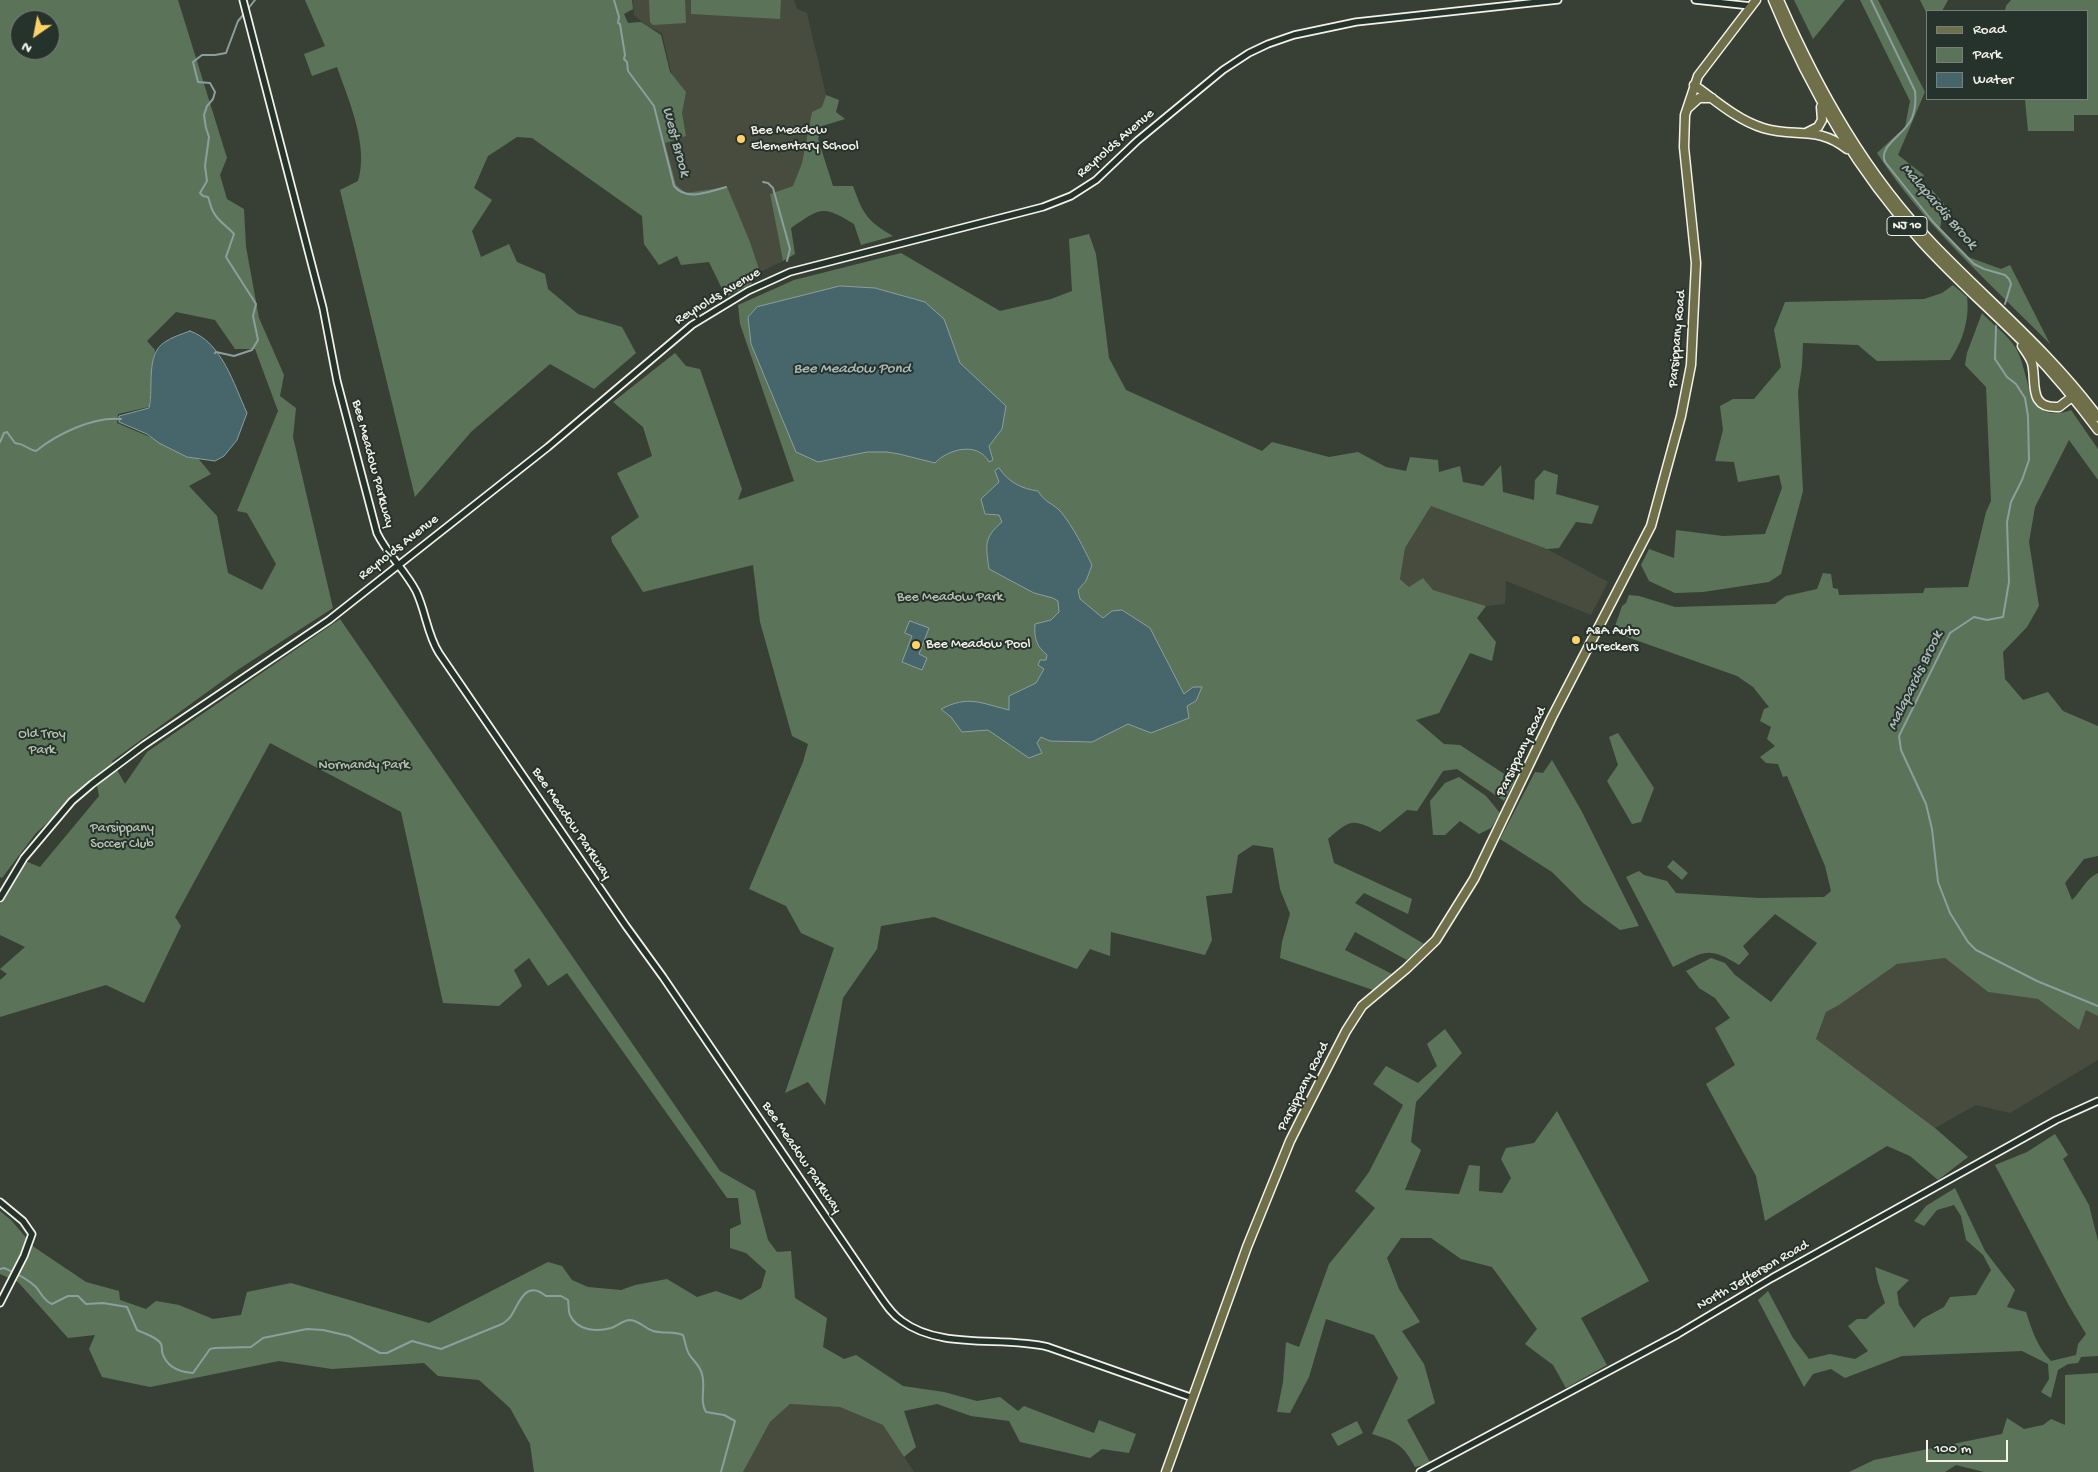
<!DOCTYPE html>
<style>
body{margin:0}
#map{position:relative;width:2098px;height:1472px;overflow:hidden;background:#384036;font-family:"Gochi Hand",sans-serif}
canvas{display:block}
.legend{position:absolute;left:1926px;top:10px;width:162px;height:90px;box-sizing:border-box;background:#26332d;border:1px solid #787f78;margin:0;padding:6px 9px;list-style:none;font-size:15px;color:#f4f1e8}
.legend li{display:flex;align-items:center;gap:10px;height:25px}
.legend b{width:25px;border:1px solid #787f78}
.north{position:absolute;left:10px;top:10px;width:50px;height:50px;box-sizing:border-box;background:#26332d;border:1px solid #787f78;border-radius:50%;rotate:213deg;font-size:14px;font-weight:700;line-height:20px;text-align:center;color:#f4f1e8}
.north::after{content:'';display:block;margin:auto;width:18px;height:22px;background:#ffd166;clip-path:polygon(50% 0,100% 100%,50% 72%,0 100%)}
.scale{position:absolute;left:1926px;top:1440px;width:82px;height:22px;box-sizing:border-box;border:2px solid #f4f1e8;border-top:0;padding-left:6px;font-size:15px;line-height:18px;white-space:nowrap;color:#f4f1e8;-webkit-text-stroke:4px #26332d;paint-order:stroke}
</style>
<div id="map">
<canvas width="2098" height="1472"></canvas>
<ul class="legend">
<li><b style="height:6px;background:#6f704a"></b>Road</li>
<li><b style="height:14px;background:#5b7459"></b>Park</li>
<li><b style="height:14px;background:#46666c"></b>Water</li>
</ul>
<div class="north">N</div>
<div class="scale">100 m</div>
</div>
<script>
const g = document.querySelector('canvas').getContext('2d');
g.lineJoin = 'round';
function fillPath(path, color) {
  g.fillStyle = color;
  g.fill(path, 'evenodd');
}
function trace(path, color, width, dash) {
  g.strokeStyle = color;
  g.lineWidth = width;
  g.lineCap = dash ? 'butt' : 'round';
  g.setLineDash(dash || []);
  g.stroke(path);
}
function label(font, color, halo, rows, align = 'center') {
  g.font = font + ' "Gochi Hand",sans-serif';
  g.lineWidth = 4;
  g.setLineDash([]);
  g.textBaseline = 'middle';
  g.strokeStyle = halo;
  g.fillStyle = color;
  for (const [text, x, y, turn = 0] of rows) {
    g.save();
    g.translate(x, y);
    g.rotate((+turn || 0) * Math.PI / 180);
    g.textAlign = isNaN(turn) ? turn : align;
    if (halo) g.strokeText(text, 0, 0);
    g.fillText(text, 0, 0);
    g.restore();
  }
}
const built = new Path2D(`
 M633,0H794L797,9L807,13L826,95L822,107L812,112L802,163L793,186L770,194L783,261L760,272L750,242L694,193H686L676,185L664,142L686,136L662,33L647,26L634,15Z
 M1431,506L1547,549L1608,582L1591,615L1506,581L1505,604L1486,606L1433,590L1423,578L1409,587L1400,578L1405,548Z
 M1945,958L1988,992L2038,999L2079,1030L2086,1009L2098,1016V1060L2010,1113L1976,1105L1935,1128L1816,1040L1826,1012L1839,1005L1897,964Z
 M790,1404L840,1407L883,1425L914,1472H743L770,1422Z`);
const green = new Path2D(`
 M0,0H178L227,158L220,175L227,199L244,209L246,247L259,318L284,375L280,396L296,408L293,437L333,608L239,669L112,761L125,784L147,752L340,619L720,1171L755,1191L768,1240L777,1252L791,1251L795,1298L827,1318L823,1347L844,1359L856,1355L903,1386L944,1392L977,1401L1000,1397L1018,1411L1024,1406L1094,1433L1099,1420L1136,1434L1129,1453L1102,1449L1090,1458L1020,1442L1009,1421L971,1416L937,1404L904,1411L916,1447L904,1457L883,1425L840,1407L790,1404L770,1422L743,1472H534L530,1444L510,1408L479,1380L438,1376L424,1363L332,1369L279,1361L150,1387L102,1377L89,1349L95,1335L68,1338L18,1282L0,1274V1211L11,1220L34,1247L86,1282L119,1291L120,1300L146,1309L156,1301L179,1305L213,1319L241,1315L247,1292L291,1283L429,1323L548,1262L562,1266L572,1280L588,1287L621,1290L635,1285L667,1279L697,1297L716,1291L741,1300L761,1288L766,1271L746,1253L730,1248V1229L741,1224L738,1198H727L567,973L548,986L529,958L514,970L522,986L499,1006L443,1003L401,812L270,743L175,917L181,926L144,1003L106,985L0,1017V980L7,974L0,969L25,947L0,935V904L25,861L40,867L99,796L96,780L99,776L36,833L2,878L0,877ZM20,20H50V50H20ZM176,312L215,320L235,349H255L278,411L237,511L247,513L276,564L262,590L228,573L217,516L189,486L211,474L197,457L117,423L118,414L149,407L155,350L147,341Z
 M305,0H632L633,9L624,14L628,23L641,22L661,35L670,72L686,92L682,113L686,136L665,143L676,185L686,193L727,187L750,242L760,272L751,284L726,297L709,262L681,265L677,256L659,265L644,244L642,216L532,138L517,137L488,156L474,188L492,200L472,231L481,257L509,244L517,262L545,274L548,289L578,314L622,327L636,353L594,389L550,364L471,432L415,497L340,190L358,181C369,146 349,101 337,67L312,76L304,54L325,46Z
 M649,0H685L686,23L653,25L650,22Z
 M691,0H781L780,19L691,14Z
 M1794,0H1845L1813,39Z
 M1860,0H1878L1925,92L1898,155L1924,175L1918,192L1932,190L1944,204L1940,229L1968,257L2001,269L2010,265L2050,344C1990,283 1924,225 1877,153L1905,127L1910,101Z
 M1920,0H1948L1942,11H1927V14Z
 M2011,0H2098V115H2074V131H2028L2025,99H2087V11H2005L2006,6Z
 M826,95L839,100L836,112L845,119L822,126L818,139L833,186H853C863,214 867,221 893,236L861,245L854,224C823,205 821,207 791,228L795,254L783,261L770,194L793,186L802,163L812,112L822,107Z
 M1089,234L1096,254L1109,358L1126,390L1262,451L1272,442L1329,457L1358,452L1386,467L1406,471L1410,457L1438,460L1439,472L1460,466L1463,482L1483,486L1501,465L1503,492L1534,500L1535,480L1544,470L1558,475L1556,494L1599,506L1592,524L1576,522L1559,548L1547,549L1431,506L1405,548L1400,579L1409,587L1423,578L1433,590L1486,606L1477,618L1496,642L1492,661L1470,653L1439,713L1416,720L1444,744L1460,745L1515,781L1504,801L1457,769L1443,771L1417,811L1407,810L1380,832C1353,819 1351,818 1328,839L1334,863L1412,899L1408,914L1364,893L1355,903L1424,944L1407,960L1355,932L1345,950L1392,974L1373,990L1280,958L1282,942L1290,914L1280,889L1273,848L1253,845L1238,855L1232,893L1206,896L1212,940L1205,955L1111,932L1110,956L1090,949L1077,969L934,917L881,926L877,949L843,998L825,1105L808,1082L785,1093L834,948L801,933L786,906L749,889L803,762L808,744L792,736L760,622L753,565L643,592L612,542L611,537L639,517L617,473L652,456L643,427L613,402L675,353L686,366L700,369L742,489L738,500L794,481L740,324L738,305L794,280L901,253L1000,311L1051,299L1072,291L1069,239Z
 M1953,285L1967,297C1970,319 1962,343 1950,360L1877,361L1858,345L1803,343L1802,366L1798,392L1803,491L1781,574L1769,582L1703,592L1675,593L1649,581L1641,565L1649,549L1674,558L1676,530L1723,536L1765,534L1782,488L1779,475L1738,482L1734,462L1715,461L1723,430L1720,406L1733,399H1754L1781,367L1774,330L1785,302L1924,299L1942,293Z
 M1982,313C1992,324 2008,335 2015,347C2031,371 2024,427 2071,410L2098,449V480L2069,440L2035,507L2029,542L2039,606L2027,627L2003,652L2005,679L2023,700L2048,692L2063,711L2098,726V856L2084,859L2065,883L2072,900C2082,891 2085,879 2098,873V1016L2086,1010L2079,1030L2038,999L1988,992L1945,958L1897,964L1839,1005L1826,1012L1816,1039L1935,1128L1968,1157L1938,1180L1910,1156L1887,1146L1765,1221L1756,1176L1706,1084L1735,1065L1715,1028L1730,1018L1715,998L1699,988L1686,971L1711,958L1725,963L1735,975L1771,1002L1817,943L1775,914L1743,946L1749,954L1739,965C1707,945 1704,952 1673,967L1626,877L1639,871L1644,875L1667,881L1676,893L1759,898L1824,897L1831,891L1825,866L1787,776L1783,777L1778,764L1766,763L1760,757L1775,746L1767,739L1771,727L1760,721L1764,709L1769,707L1753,687L1737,676L1613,632L1622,606L1626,603L1629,595L1639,596L1675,607L1775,604L1786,596L1817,589L1823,573L1831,574L1833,588L1838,589L1839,595L1923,593L1925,588L1968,587L1986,512L1991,501L1986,387L1965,365L1967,353Z
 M1618,733L1654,788L1641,822L1632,824L1607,781L1618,765L1609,737Z
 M1552,760L1581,810L1639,926L1620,930L1583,903L1552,872L1500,839L1535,772L1543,773Z
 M1459,777L1486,796L1500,813L1491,828L1479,834L1460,821L1445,835H1433L1430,801L1445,783Z
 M1673,860L1688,873L1682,880L1667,867Z
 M1445,1029L1462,1053L1416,1102L1411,1142L1421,1150L1405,1190L1459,1194L1469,1165L1480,1166L1479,1191L1502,1193L1511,1178L1501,1159L1506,1148L1534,1143L1557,1111L1649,1281L1581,1318L1607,1365L1566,1388L1553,1365L1525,1344L1537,1329L1492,1267L1461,1259L1431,1238H1401L1387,1258L1399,1289L1420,1322L1402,1331L1424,1364L1435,1403L1407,1420L1431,1464L1415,1467C1403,1444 1395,1441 1372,1434L1398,1378L1374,1335L1326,1319L1309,1377L1290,1413L1277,1412L1283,1382L1286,1342L1299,1347L1329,1264L1375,1208L1355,1191L1369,1172L1403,1105L1373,1084L1386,1066L1418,1083L1437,1066L1427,1044Z
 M2055,1134L2068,1155L2063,1159L2089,1205L2098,1241V1356L2081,1357L2078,1363L2068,1364L2058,1370L2051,1398L2041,1392L2049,1379L2048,1364L2022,1351L1902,1356L1845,1378L1831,1369L1813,1374L1804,1387L1758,1300L1768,1291L1793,1338L1809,1359L1830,1354L1855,1359L1868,1351L1848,1326L1857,1319H1866L1885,1303L1878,1282L1875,1267L1909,1280L1897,1292L1899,1305L1914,1328L1922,1319L1944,1307L1950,1297L1976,1295L1991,1270L1983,1255L1966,1240L1961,1216L1954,1205L1937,1210L1924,1226L1914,1221L1926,1206L1955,1188L1985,1251L2015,1290L2007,1307L2026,1312C2032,1330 2037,1347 2051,1361L2076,1355L2078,1344L2086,1334L2068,1304L1995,1165L2027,1152Z
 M2098,1373V1472H1984L1956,1465L1945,1472H1849L1874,1460L2002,1434L2007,1418L2024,1429L2043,1425L2051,1419L2065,1425V1375Z
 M1357,1421L1363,1433L1338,1446L1331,1434Z`);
const water = new Path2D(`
 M840,286L875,288L925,302L944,319L960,363L1006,406L1002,429L989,446L993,460L989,462C978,441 948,449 935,463L899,454L887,452H867L818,462L796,452L751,344L748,317L757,307Z
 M190,331C222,342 234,385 247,413L237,440L224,456L215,461L187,457L159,443L147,434L119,422V416L149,408C154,388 145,354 165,342C172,337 182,334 190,331Z
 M999,468C1008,482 1022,489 1038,491C1045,503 1053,503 1061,512C1074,528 1083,547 1092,565L1086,581L1078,590L1080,599L1103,618L1112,611L1122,610L1150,628L1184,694L1193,687H1202L1196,701L1187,706L1189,718L1151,733L1128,724L1092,742L1050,741L1041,737L1037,743L1042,753L1029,758L988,730L962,732L951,717L941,709C969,695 980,703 1009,710V696L1036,683L1044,669L1038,665L1040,660H1046L1047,655C1036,646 1034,638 1035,624L1051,620L1059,612L1058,601L1053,598L1034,593L989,569C986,546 983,538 1002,522L999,515L985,514L981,499L999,482L995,471Z
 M910,621L929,628L919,654L927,658L922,670L902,662L912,636L905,633Z`);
const stream = new Path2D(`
 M614,0L619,17L618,23L620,24L625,55L624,59L627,62L628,71L654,106L674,186C687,202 710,191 726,187
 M1871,0L1915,91C1916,100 1915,110 1912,118C1906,134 1878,145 1885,162L1933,222L1974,264L1984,269L2005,275L2009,279L2011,284L2005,304
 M247,10L255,0
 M763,182L768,183L773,188L790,249L787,261
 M1996,326L1995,359L2007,377L2016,384L2025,398L2028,416L2029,460L2022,480L2011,502L2007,522L2009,582L2003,617L1987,620L1974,617L1950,633L1899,736L1901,750L1926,804L1932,829L1938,882L1950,913L1968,942L1976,950L2037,981L2098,1006
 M215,353L216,352L234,356L252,350L258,340L253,316L256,304L226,257L234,234C229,228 217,220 214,213C211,209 210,202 208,197L203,196L200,193L207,181L205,166L209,137L206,128L204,115L207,106L213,99L215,92L210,83L198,82L193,62L202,55H215L226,53L238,21L244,14
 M0,442L4,433L7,432L15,443C26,444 28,450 36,451C57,434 94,416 121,419
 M0,1269L4,1268C15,1273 27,1278 36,1287C41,1293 44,1301 52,1304L68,1296H78L86,1304L103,1303L127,1307L137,1330C143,1333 158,1337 161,1344C162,1346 162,1349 162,1352C166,1366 178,1372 193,1373L210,1349L215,1348L251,1347L263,1338L307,1329L323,1330L349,1336L380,1353H387L412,1341L441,1349L502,1324C505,1322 509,1319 511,1316C519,1303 526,1279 546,1296H561L568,1300C569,1304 568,1311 570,1315C577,1331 597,1332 611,1328C617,1326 622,1321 629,1320C639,1320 644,1328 653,1331C664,1334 673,1331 683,1335C685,1341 686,1349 689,1354C693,1361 700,1365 702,1374C706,1387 699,1401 706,1412L724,1415L735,1421L721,1472`);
const minor = new Path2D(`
 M243,0L323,308L337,381L377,533C387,554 405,570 416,591C426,612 427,634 439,653L626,926L663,977L875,1289C883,1300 890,1313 902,1321C941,1350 1002,1336 1048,1347L1193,1398
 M1695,0L1751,6
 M0,898L24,858L72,801L92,784L144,745L329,620L548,447L692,325L748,291L790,272L1043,207L1071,196L1096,180L1137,141L1223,70L1249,53L1268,44L1294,35L1356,22L1558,0
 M0,1202L23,1221L32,1234L24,1256L0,1303
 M1420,1472L1678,1334L1772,1278L2056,1120L2098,1101`);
const major = new Path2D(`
 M1773,0C1809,88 1856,169 1920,240C1955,279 1994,312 2030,349C2055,375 2077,402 2098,430
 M1779,0C1818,89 1866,175 1934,245C1989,302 2051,353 2098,417
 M1694,85C1715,100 1737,120 1763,128C1795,138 1817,125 1847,149
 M1688,108L1699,98H1712
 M1808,132L1818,127L1822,120L1821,107
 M2022,346C2026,352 2030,357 2032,363C2037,382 2027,409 2059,407L2072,397
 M1166,1472L1247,1247L1290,1141L1304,1113L1346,1031L1362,1006L1406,969L1436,940L1474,879L1552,717L1651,526L1681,416L1691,365L1696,263L1684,147L1685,115L1698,76L1756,0`);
const markers = [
 [741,139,5,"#ffd166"],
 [1576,640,5,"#ffd166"],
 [916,645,5,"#ffd166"]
];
const shields = [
 [1907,226,40]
];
const shieldNames = [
 ["NJ 10",1907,226]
];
const poiNames = [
 ["Bee Meadow",751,131],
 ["Elementary School",751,147],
 ["A&A Auto",1586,632],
 ["Wreckers",1586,648],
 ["Bee Meadow Pool",926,645]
];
const streetNames = [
 ["Reynolds Avenue",1116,144,-41],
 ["Reynolds Avenue",718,297,-31],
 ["Parsippany Road",1678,339,-85],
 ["Bee Meadow Parkway",372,464,75],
 ["Reynolds Avenue",399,548,-38],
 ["Parsippany Road",1522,752,-64],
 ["Bee Meadow Parkway",571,824,56],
 ["Parsippany Road",1304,1087,-63],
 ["Bee Meadow Parkway",801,1158,56],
 ["North Jefferson Road",1753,1276,-30]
];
const parkNames = [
 ["Bee Meadow Park",950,598],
 ["Old Troy",42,735],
 ["Park",42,751],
 ["Normandy Park",364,766],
 ["Parsippany",122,829],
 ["Soccer Club",122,845]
];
const waterNames = [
 ["West Brook",675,142,75],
 ["Malapardis Brook",1938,207,49],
 ["Bee Meadow Pond",852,370],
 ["Malapardis Brook",1916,681,-64]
];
fillPath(built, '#484c3f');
fillPath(green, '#5b7459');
fillPath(water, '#46666c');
trace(water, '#8c9e9e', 1);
trace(stream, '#8c9e9e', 2);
trace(minor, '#f4f1e8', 9);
trace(major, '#f4f1e8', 11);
trace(minor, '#26332d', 5.5);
trace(major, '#6f704a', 8);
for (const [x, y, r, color] of markers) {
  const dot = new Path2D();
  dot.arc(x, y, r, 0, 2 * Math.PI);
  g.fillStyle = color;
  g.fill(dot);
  trace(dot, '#26332d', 2);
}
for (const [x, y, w] of shields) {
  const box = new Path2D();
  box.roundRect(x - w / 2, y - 9.5, w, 19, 4);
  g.fillStyle = '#26332d';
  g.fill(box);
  trace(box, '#f4f1e8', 1);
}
label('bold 12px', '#f4f1e8', null, shieldNames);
label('14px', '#f4f1e8', '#26332d', poiNames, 'left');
label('14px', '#f4f1e8', '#26332d', streetNames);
label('14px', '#b7bfaf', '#26332d', parkNames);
label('italic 15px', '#aeb9b6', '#26332d', waterNames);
</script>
